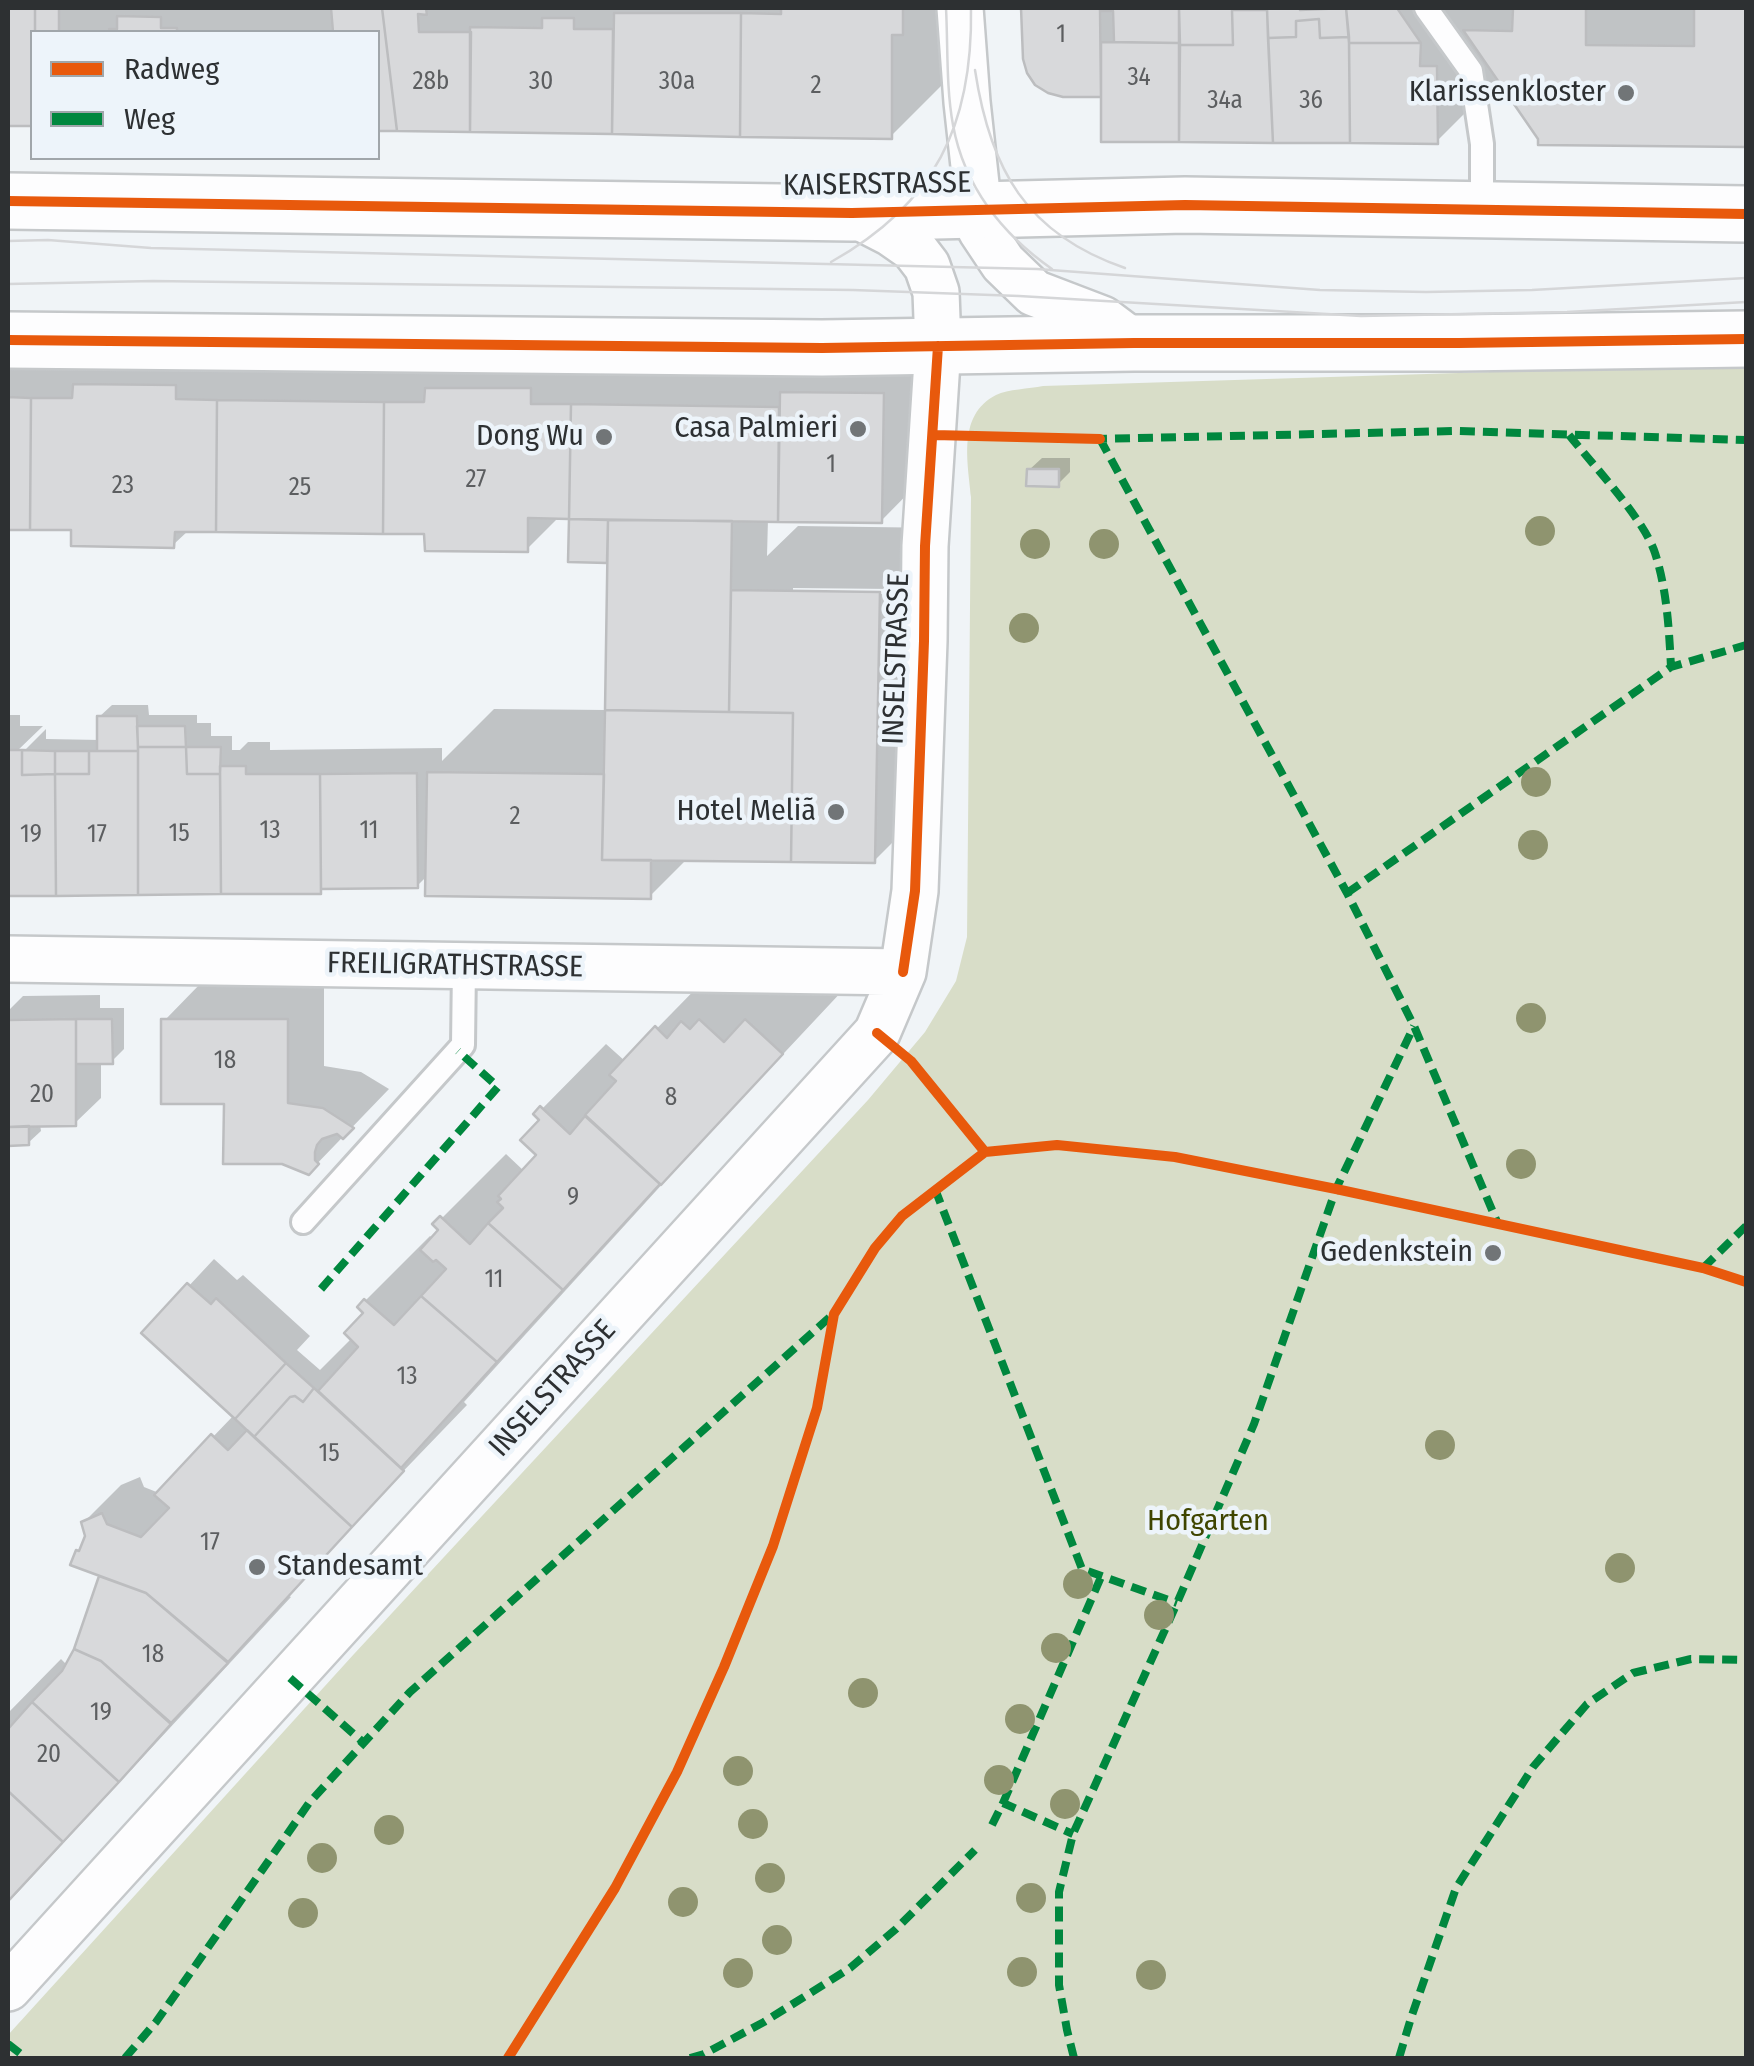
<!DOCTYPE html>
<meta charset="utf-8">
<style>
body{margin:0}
#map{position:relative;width:1754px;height:2066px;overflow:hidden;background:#f0f4f7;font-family:"Fira Sans Condensed",sans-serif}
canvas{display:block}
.frame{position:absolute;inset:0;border:10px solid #2d3032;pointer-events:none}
.legend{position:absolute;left:30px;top:30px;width:350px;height:130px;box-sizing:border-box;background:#edf4fa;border:2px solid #a0a6aa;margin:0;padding:12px 18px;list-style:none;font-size:30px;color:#2d3032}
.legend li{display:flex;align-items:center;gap:20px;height:50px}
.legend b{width:50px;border:2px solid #a0a6aa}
</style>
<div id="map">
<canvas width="1754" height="2066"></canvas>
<div class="frame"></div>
<ul class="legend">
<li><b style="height:12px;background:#e8590c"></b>Radweg</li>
<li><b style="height:12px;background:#00873e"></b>Weg</li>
</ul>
</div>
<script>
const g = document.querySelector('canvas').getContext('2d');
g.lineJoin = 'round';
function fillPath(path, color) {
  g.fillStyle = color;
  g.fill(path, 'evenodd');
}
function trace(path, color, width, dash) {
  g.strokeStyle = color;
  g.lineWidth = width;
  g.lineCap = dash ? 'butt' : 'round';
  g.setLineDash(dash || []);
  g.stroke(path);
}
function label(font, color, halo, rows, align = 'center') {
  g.font = font + ' "Fira Sans Condensed",sans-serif';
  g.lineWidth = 9;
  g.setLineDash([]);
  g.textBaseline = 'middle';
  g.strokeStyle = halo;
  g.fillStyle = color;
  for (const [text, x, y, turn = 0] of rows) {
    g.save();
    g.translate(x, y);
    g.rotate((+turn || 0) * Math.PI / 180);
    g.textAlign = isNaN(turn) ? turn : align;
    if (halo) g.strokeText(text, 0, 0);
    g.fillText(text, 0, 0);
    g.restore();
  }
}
const green = new Path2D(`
 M1746,364V2058H8V2035L354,1654L868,1100L925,1032L956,981L967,937L971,497C968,462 957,415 996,395C1008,389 1029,389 1043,386Z`);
const shadow = new Path2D(`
 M8,8H956L955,72L891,136L378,129V32H32V123H8Z
 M1024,8H1746V144L1540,142V139L1499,79L1437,141L1104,139V90L1100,94L1025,58Z
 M947,329L945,456L881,521L768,519L767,556L798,526L944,528L939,796L874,861L688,858L650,896L428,875L417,886H325L320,892L8,893V715H20V726H43L16,752H23L46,729V739L100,740L99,717L112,705H148L149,715H197V723H211V736H232V750H240L248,742H270V750L442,748V761L494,709L607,710L610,557L606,561L571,520L575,516H560L527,549L427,532L189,530L173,545L73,528L8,527V361ZM793,588L893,589V594L793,593Z
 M1042,458H1070V472L1058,484L1029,470Z
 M720,964L845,988L696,1147L464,1402L467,1405L389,1486L289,1596L291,1597L8,1903V1713L61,1659L68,1666L72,1660L102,1575L78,1551L84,1545L88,1536L83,1523L121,1485L140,1477L144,1487L159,1493L234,1415L145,1333L214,1259L237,1280L243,1275L310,1336L297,1350L320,1370L352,1338L366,1313L360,1307L366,1300L430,1236L434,1239L442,1230L436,1224L506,1154L524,1171L540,1155L542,1120L537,1114L606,1044L625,1061Z
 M324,982V1066L361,1072L389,1089L309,1172L227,1102L164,1021L201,983Z
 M100,995V1008H124V1049L112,1061H101V1098L75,1123L40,1124L41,1131L28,1143H8V1011L23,996Z`);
const building = new Path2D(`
 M8,8H35V32H32V126H8Z
 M35,8H59V32H110H35Z
 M331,8H382L397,131H378V32H333Z
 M382,8H426L427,15L418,14L419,32H471L470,132L397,131Z
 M781,8H903V35H892V139L740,137L741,13L781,14Z
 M1021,8H1100L1101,97H1063L1048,93L1035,85L1027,73L1023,59Z
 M1100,8H1179V43L1114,42L1113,11H1100Z
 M1179,8H1267V10H1232L1233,45H1180Z
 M1267,8H1300V10L1346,8L1349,37L1320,38L1319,19L1296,21V37L1268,38Z
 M1346,8H1397L1421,43H1349Z
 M1513,8H1586V45L1694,46V8H1746V147L1538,145V139L1463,30L1512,31Z
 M1232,10H1267L1273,143L1179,142L1180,45H1233Z
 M614,13H741L740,137L612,134Z
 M117,16L161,17V28H177V32H110L109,29H117Z
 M542,18H574V29H613L612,134L470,132V27L542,28Z
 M1319,19L1320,38L1349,37L1350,143H1273L1268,38L1296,37V21Z
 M1101,42L1179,43V142H1101Z
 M1349,43H1421L1420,66H1437L1438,144L1350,143Z
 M73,384L176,385V399L217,400L216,532H175L174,548L71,546V530H30L31,398H72Z
 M425,388H531V404H571L569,519L528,518V552L425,551L424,534H383L384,402H424Z
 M780,392L884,393L882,523L778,522Z
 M8,397L31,398L30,530H8Z
 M217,400L384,402L383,534L216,532Z
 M571,404L779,407L778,522L569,519Z
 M1027,469H1059V487L1026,486Z
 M569,519L608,520L607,563L568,562Z
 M608,520L732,521L729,712L605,710Z
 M731,590L880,592L875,863L791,862L793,713L729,712Z
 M605,710L793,713L791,862L602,860Z
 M97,716H137L138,751H97Z
 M137,726H185L186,747H138Z
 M138,747H186L187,774H220L221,894L138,895Z
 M186,747H221L220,774H187Z
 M8,750H22V775L55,774L56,896H8Z
 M22,750L55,751V774L22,775Z
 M55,751H89V774H55Z
 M89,751H138V895L56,896L55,774H89Z
 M220,766H246V774H320L321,894H221Z
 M427,772L604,774L602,860H651V899L425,896Z
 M417,773L418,888L321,889L320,774Z
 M76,1019V1126L8,1127V1020Z
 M76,1019H112L113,1064H76Z
 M161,1019H288V1103L323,1108L354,1128L343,1139L337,1134L322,1139L317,1145L315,1152V1160L319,1164L309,1175L282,1164H223L224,1104H161Z
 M699,1019L724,1042L745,1019L783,1054L661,1185L585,1115L616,1081L609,1075L655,1026L667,1038L681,1021L690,1029Z
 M540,1106L570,1134L585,1116L660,1184L563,1290L488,1223L503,1208L497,1202L501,1199L498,1196L536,1155L520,1140L539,1120L533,1114Z
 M29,1126V1145L8,1146V1127Z
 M440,1216L470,1244L488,1223L563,1290L497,1362L421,1296L446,1269L436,1260L433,1262L420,1250L438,1230L432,1224Z
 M187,1283L211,1304L216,1298L286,1363L235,1419L141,1333Z
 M421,1296L497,1362L401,1468L318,1391L358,1347L344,1333L363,1313L357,1307L364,1299L394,1325Z
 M286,1363L314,1388L303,1402L295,1396L290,1397L254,1437L235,1419Z
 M314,1388L404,1471L352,1527L254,1437L290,1397L295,1396L303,1402Z
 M247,1430L352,1527L228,1662L146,1593L70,1565L76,1550L79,1551L85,1536L81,1522L102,1513L107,1524L141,1537L169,1508L154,1495L211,1434L228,1450Z
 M99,1576L146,1593L228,1663L171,1723L101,1661L74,1649Z
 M74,1649L101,1661L171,1724L119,1782L32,1702L62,1671Z
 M32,1702L119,1782L63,1842L8,1791V1729Z
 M8,1791L63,1842L10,1899L8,1897Z`);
const service = new Path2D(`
 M1426,8L1471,71L1482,144V209
 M303,1222L463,1045L464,966`);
const minor = new Path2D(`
 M960,8L967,102L981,230L1003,263L1034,293L1102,319L1134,343
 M8,959L903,972
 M8,1988L877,1033L903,972L915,891L924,641L925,546L938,346L936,292L927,266L914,249L891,233L852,213`);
const secondary = new Path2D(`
 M8,201L852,213L1185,205L1746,214
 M8,340L822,348L1134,343H1459L1746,339`);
const tram = new Path2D(`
 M946,8C948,46 946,87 953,125C964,186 1002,234 1052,269
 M975,70C990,169 1026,234 1125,268
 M8,241L48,240L151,248L1037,269L1320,290L1426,292L1532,290L1746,278
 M831,262C935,204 973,125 971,8
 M8,284L153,281L853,290L1019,296L1361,316L1567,312L1746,302`);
const quiet = new Path2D(`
 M1569,435C1593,465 1644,519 1655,553C1667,590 1669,629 1671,667
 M1092,439L1456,431L1746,440
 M1100,439L1347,893L1414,1026L1498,1224
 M1347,893L1671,667L1746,645
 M935,1189L1082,1569L1177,1603
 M1703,1268L1746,1226
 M321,1289L498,1087L458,1051
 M290,1678L364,1743
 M1003,1803L1101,1577
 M992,1825L1003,1803L1073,1834
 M8,2044L26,2058
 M125,2058L156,2022L309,1803L410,1692L831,1316
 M690,2058L704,2054L764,2022L850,1968L896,1929L975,1850
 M1074,2058L1067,2030L1059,1985V1892L1073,1834L1177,1603L1254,1424L1336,1189L1414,1026
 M1399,2058L1411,2018L1456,1888L1533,1767L1587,1704L1633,1673L1691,1659L1746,1660`);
const cycleway = new Path2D(`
 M8,201L852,213L1185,205L1746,214
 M8,340L822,348L1134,343H1459L1746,339
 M934,435L1100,439
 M903,972L915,891L924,641L925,546L938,346
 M877,1033L911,1061L985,1152
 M508,2058L615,1888L677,1772L724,1667L773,1546L817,1408L834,1314L875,1248L902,1216L985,1152L1057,1145L1175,1157L1336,1189L1703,1268L1746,1282`);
const trees = [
 [1540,531],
 [1035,544],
 [1104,544],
 [1024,628],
 [1536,782],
 [1533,845],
 [1531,1018],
 [1521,1164],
 [1440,1445],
 [1620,1568],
 [1078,1584],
 [1159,1615],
 [1056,1648],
 [863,1693],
 [1020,1719],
 [738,1771],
 [999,1780],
 [1065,1804],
 [753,1824],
 [389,1830],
 [322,1858],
 [770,1878],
 [1031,1898],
 [683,1902],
 [303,1913],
 [777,1940],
 [1022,1972],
 [738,1973],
 [1151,1975]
];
const markers = [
 [1626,93,10,"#717577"],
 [858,429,10,"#717577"],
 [604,437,10,"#717577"],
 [836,812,10,"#717577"],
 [1493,1253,10,"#717577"],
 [257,1567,10,"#717577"]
];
const numberNames = [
 ["1",1061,35],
 ["34",1139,78],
 ["28b",431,82],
 ["30",541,82],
 ["30a",677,82],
 ["2",816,86],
 ["34a",1225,101],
 ["36",1311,101],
 ["1",831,465],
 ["27",476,480],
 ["23",123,486],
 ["25",300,488],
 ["2",515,817],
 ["13",270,831],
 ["11",369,831],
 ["15",179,834],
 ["19",31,835],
 ["17",97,835],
 ["18",225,1061],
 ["20",42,1095],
 ["8",671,1098],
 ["9",573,1198],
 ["11",494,1280],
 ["13",407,1377],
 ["15",329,1454],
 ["17",210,1543],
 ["18",153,1655],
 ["19",101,1713],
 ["20",49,1755]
];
const poiNames = [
 ["Klarissenkloster",1606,93],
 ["Casa Palmieri",838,429],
 ["Dong Wu",584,437],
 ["Hotel Meliã",816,812],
 ["Gedenkstein",1473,1253],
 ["Standesamt",277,1567,"left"]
];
const streetNames = [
 ["KAISERSTRASSE",877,185,-1],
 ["INSELSTRASSE",897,659,-88],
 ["FREILIGRATHSTRASSE",455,966,1],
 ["INSELSTRASSE",553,1389,-48]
];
const parkNames = [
 ["Hofgarten",1208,1522]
];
fillPath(green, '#d8ddc8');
fillPath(shadow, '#0003');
fillPath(building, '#d8d9db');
trace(building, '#bcbdbf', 2.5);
trace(service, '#c5c8ca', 28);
trace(minor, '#c5c8ca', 50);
trace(secondary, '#c5c8ca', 60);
trace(service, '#fdfdfe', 22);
trace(minor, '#fdfdfe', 45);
trace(secondary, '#fdfdfe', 55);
trace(tram, '#d5d6d8', 2.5);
trace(quiet, '#00873e', 8, [15, 8]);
trace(cycleway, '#e8590c', 10);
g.fillStyle = '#8f946f';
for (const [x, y] of trees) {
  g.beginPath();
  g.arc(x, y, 15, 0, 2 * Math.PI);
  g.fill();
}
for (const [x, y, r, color] of markers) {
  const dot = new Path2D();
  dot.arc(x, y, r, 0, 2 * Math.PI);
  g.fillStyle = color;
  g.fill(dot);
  trace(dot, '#edf4fa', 4);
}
label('25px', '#5c5e60', null, numberNames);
label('30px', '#2d3032', '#edf4fa', poiNames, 'right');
label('30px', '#2d3032', '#edf4fa', streetNames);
label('30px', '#3f4500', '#edf4fa', parkNames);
</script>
